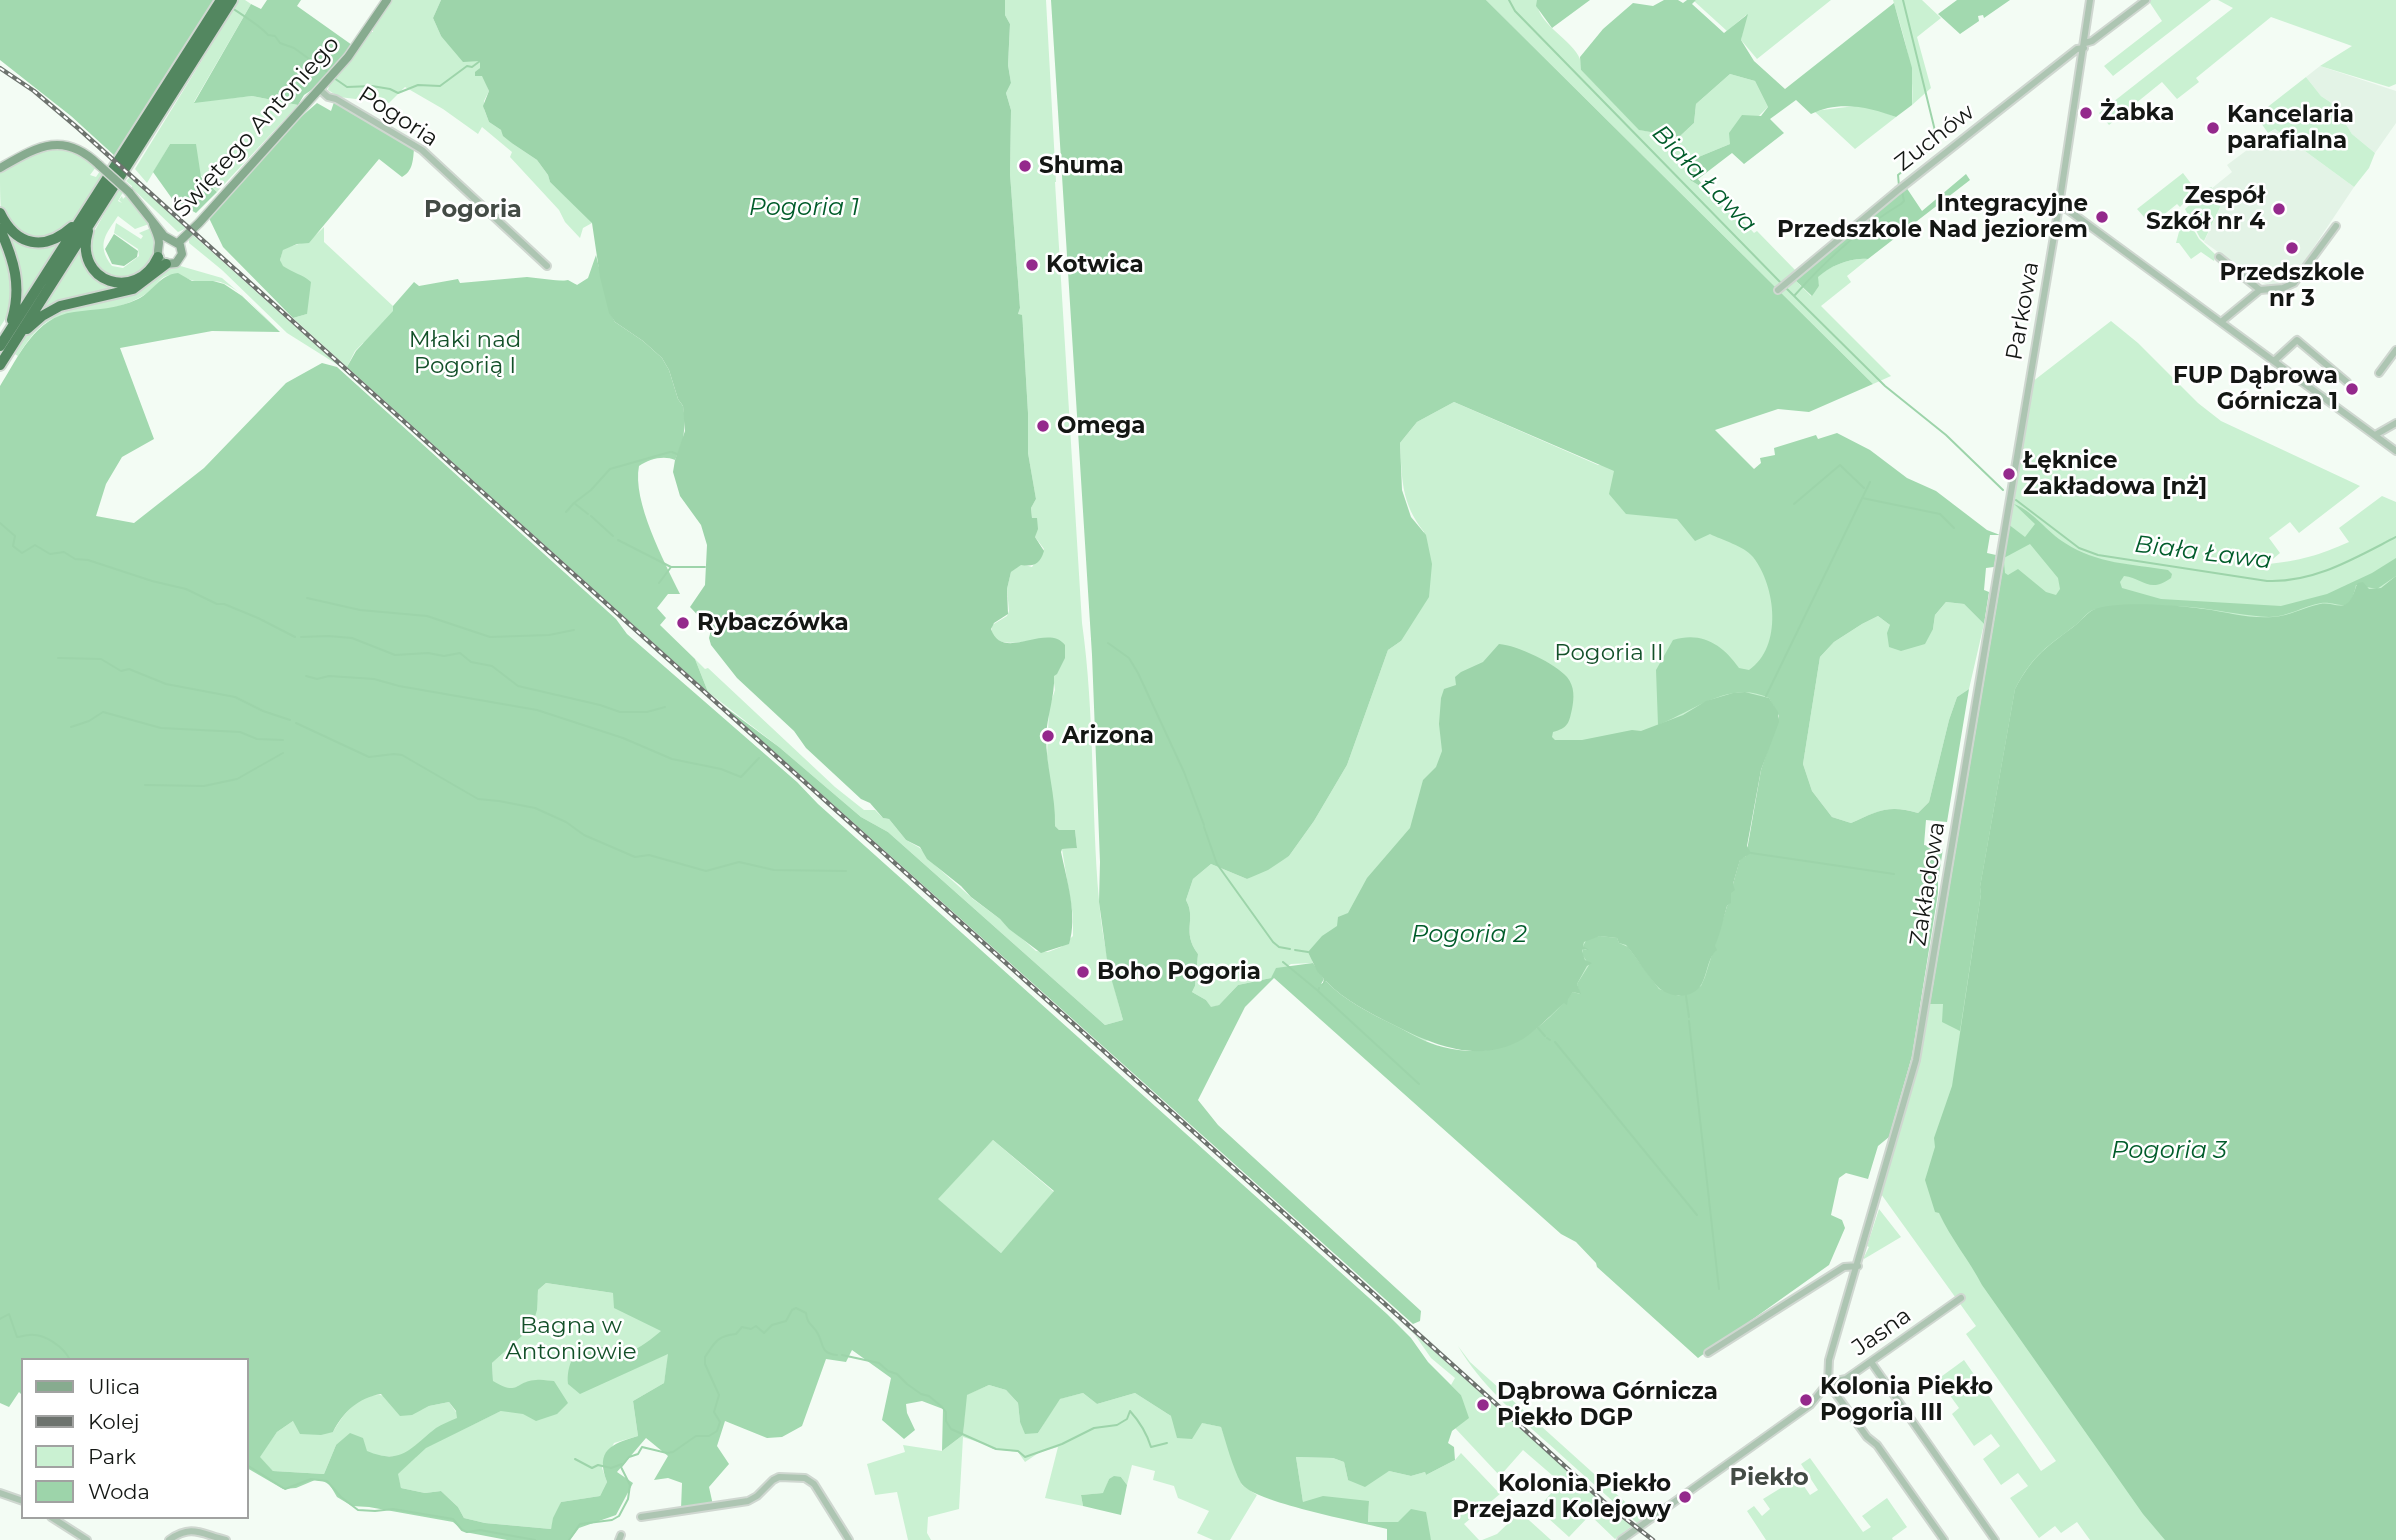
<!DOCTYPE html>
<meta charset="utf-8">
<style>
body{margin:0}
#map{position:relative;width:2396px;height:1540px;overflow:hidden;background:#f3fcf4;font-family:Montserrat,sans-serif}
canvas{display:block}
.legend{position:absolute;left:21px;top:1358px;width:228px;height:161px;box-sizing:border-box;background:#fff;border:2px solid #a1a2a1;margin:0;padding:9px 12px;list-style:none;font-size:21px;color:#141714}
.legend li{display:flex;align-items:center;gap:14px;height:35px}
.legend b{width:35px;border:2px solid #a1a2a1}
</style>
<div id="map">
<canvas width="2396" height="1540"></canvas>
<ul class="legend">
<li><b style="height:9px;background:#87ab8f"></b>Ulica</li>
<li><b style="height:9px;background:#6d736e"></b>Kolej</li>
<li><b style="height:19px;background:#caf1d2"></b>Park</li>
<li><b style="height:19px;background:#9dd4aa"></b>Woda</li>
</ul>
</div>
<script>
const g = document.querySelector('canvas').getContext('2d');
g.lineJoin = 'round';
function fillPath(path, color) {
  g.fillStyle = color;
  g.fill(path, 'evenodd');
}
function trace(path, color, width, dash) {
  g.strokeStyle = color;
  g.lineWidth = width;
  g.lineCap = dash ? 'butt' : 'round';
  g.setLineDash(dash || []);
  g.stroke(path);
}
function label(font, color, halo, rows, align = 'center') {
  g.font = font + ' Montserrat,sans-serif';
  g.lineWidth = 5;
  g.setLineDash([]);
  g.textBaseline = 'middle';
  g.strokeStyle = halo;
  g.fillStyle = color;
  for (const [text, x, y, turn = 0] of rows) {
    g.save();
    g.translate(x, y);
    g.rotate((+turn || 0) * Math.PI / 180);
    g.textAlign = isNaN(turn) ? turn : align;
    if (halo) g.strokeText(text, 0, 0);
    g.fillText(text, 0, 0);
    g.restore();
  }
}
const built = new Path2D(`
 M2320,66L2396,91V123L2375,153L2352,134L2333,104L2321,96L2306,77Z
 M2275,129L2354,187L2292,280L2285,283L2267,285L2253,277L2204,242L2222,203L2211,189L2232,172L2227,165Z`);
const green = new Path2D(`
 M239,0H245L251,4L194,102L252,96L298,105L217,192L170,144L147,183L135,169Z
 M391,0H441L433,18L441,36L480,61V68L475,76H483L489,91L484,101V109L489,122L501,130L513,144L537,160L548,175L550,182L591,220L592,223L583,228L580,238L565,222L559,210L510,157L512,152L482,127L478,134L443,109L405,87L389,103L339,97L328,90L330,80L369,32H373V27Z
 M1005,0H1046L1056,182H1055L1082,623C1095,715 1091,808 1099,900C1102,941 1112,980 1123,1020L1105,1025L888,832L861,817L779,747L708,692L695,659L705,669L708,668L835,787L864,810H875L883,818L889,819L906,840L920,848L936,866L973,899L1000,919L1036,951L1048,952L1061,947L1073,936V916L1062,849L1077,848L1075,830H1059L1055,826L1047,757L1049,708L1055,690L1048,638C1033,639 987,654 992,625L1007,616L1009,611L1007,589L1011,572L1021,564L1032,567L1044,549L1035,537L1037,518H1032L1031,508L1036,499L1028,453V413L1023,328L1018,314L1020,308L1010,174L1011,110L1006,93L1011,83L1008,65L1010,24L1005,15Z
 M1486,0H1537C1535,23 1573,40 1580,59C1581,62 1581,66 1581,70L1640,130L1679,137L1694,123L1696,104L1730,74L1755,81L1768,107L1730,144L1696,158L1690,180L1708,191L1739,222L1742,220L1754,233L1757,231L1796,271L1791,276L1811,296L1819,286L1817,277C1830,266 1851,257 1868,259L1847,276L1851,282L1821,306L1891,376L1873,384Z
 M1696,0H1831L1757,59L1741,40L1746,15L1727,31L1694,1Z
 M1893,0H1922L1941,18L1917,37L1931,88L1912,105C1915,69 1903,34 1893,0Z
 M2148,0H2211L2113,76L2104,66L2162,21Z
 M2218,0H2396V84L2389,87L2320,66L2352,46L2271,17L2196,78L2199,82L2177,99L2162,82L2109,125L2099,113L2233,8Z
 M2306,77L2321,96L2333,104L2352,134L2375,153L2369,168L2354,187L2275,129L2268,133L2256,116Z
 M1855,106L1873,108L1896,117L1855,149L1814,111Z
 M58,147L78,152L96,167L90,175L96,177L100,171L104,174C92,192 81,213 66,228C45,249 9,235 1,209C0,198 0,182 0,171C18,161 38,151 58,147Z
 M2183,173L2196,190L2180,207L2177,204L2151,225L2137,209Z
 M130,177L186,228H187L178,232L132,188V186L126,181Z
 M119,188L123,192L118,201L122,203L119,200L122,196L123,199L127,195L149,224L135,229L118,216C107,233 95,244 112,266L123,268L139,256L138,249L114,233L116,223L141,239L143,236L139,233L151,228L156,239L153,261L131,278L111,279L93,264L90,239Z
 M2208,188L2212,187L2211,190L2222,203L2204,241L2200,238L2185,209Z
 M2184,213L2199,239L2216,255L2214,261L2201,252L2191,259L2179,243H2176Z
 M324,227V242L393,306V311L480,287L562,280L590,289L363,343L355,351L347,367L293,318L307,314L293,273L282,266L280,260L283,249C305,241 306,245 324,227Z
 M5,228L14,237H63L17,311Z
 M0,234C10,269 24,294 0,327Z
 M194,234V236L338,365L287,333L222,270L189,243V239Z
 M82,243L86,263L126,285L36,317Z
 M177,265L222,278L250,302L280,332C262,317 245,292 223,283C213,279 201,284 191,280C183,277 177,273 166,276C160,278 156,286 151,290C140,299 125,305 112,308C62,318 49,306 18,356L13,353L35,325L54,311L121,295L163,268Z
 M2111,321L2138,343L2198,403L2221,421L2360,486L2299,533L2290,522L2269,538L2280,553L2267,564C2299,561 2320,555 2349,542L2339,528L2382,496L2396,502V1540H2090L2077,1522L2061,1533L2055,1526L2039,1538L2010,1498L2028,1486L2018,1473L2001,1485L1983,1459L2000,1446L1991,1434L1974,1446L1952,1414L1959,1408L1938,1379L1964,1360L2041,1471L2056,1461L1966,1334L1976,1326L1881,1194L1919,1060L2032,382Z
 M1454,402L1598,465L1754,469L1830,459L1706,994L1573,1012L1425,1041L1383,1020L1312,960L1313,963L1291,964L1271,978L1238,985L1219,1005L1211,1008L1206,1000L1192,992L1195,986L1198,954C1181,931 1197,920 1186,900L1193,879L1211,864L1247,879L1289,856L1314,821L1347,765L1388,650L1401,641L1424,532C1401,503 1402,479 1400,443L1417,422Z
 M1946,602L1964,604L1984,624L1969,689L1957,697L1949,720L1929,802L1918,813C1890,804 1877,811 1851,823L1832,817L1812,791L1803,764L1820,657L1834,642L1862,624L1878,616L1890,625L1933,629L1935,615Z
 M993,1140L1054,1192L1001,1253L937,1199Z
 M1879,1209L1901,1237L1864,1259V1257L1869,1247L1867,1246Z
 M546,1283L613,1293L673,1335L580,1393L669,1353L664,1383L633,1401L638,1436L614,1443L602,1468L607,1482L600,1496L561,1502L551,1529L485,1523L464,1518L458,1507L441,1491L425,1493L401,1488L397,1474L416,1457L379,1456L336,1445L324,1474L273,1471L259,1457L277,1432L293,1421L333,1432C342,1416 357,1395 379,1395C392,1395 409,1405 421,1410L429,1406L449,1402L456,1412L473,1414L453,1434L501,1411L493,1381L492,1363C514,1343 537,1322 538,1290Z
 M1397,1318L1593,1494L1632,1526L1615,1539L1590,1515L1569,1537L1538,1509L1560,1482L1523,1450L1500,1476L1455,1428L1464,1421L1461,1395L1451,1385L1455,1378L1431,1358L1415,1335Z
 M1458,1346L1470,1362L1643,1518L1637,1523C1608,1497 1578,1470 1549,1444C1515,1414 1481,1385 1458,1346Z
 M989,1385L1006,1390L1018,1403L1020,1422L1038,1433L1059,1399L1083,1393L1097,1404L1135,1393L1171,1416L1221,1427L1242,1485L1257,1495L1230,1540H1213L1197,1533L1209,1511L1178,1498L1174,1486L1153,1480L1155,1471L1132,1465L1127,1485L1121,1477L1109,1479L1104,1493L1081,1495L1083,1506L1045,1498L1058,1447L1040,1452L1025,1462L1018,1452L993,1449L984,1444L963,1437L959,1509L928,1517L927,1533L931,1540H908L897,1492L875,1495L867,1464L905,1452L903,1445L942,1451L963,1435L966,1395Z
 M1461,1453L1500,1494L1464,1524L1479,1540H1431L1429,1535L1399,1522H1368L1369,1501L1303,1502L1296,1457L1333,1458L1344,1462L1348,1480L1389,1471L1411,1476L1425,1472L1426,1475L1455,1460Z
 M1810,1458L1863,1532L1871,1527L1862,1516L1887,1498L1907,1527L1892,1538L1893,1540H1766L1747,1511L1754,1506L1762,1516L1770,1509L1763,1499L1789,1483L1787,1478L1795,1473L1810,1495L1818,1490L1801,1464Z
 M1520,1512L1551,1540H1482L1497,1534Z`);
const forest = new Path2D(`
 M0,0H217L116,157L71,116L0,60Z
 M267,0H301L297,6L352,45L316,87L304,95L298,105L252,96L194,103L251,4L261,9Z
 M1051,0H1486L1873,384L1809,412L1778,409L1715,430L1754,469L1761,463L1760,458L1775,455L1774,448L1816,435L1818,439L1837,433L1870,450L1907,478L1936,491L1987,530L2000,535H1990L1987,553L1996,555L1994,567L1986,568L1984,590L1989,592L1984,624L1964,604L1946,602L1935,615L1933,629L1925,644L1901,651L1889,647L1887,633L1890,625L1878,616L1862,624L1834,642L1820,657L1803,764L1812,791L1832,817L1851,823C1877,811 1889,804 1918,813L1929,802L1949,720L1957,697L1969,689L1947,822L1926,820L1924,845L1943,849L1938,881V893L1912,1056L1889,1137L1878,1146L1868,1179L1846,1173L1839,1178L1831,1215L1842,1220L1845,1228L1829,1265L1698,1358L1597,1267L1596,1263L1576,1242L1561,1234L1274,978L1245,1007L1198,1100L1218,1125L1421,1311L1420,1321L1413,1324L721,704L779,747L861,817L888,832L1105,1025L1123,1020L1108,967L1099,902L1100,862L1092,655ZM1454,402L1614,471L1609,494L1626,514L1677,519L1695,541L1710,534C1722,540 1744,546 1753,557C1776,586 1783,647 1749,670L1739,668C1723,645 1702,631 1673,640L1656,670L1658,725C1693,711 1731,679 1769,698L1779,716L1761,770L1746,856L1740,859L1729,898L1730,903L1727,906L1705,977L1701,986L1679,996L1659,989L1628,947L1619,943L1617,938L1600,936L1587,939L1583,946L1587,950L1583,949L1582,954L1589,965L1577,984L1580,994L1573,992C1538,1034 1500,1062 1443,1047C1426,1043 1410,1033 1394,1025C1370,1013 1345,1001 1326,981L1321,984L1324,979L1313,963L1276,968L1271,978L1238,985L1219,1005L1211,1007L1206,1000L1192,992L1195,986L1198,954C1181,931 1197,920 1186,900L1193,879L1211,864L1247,879L1268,870L1289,856L1314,821L1347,765L1388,650L1401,641L1429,597L1432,564L1426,535L1411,517L1402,490L1400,443L1417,422Z
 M1537,0H1590L1552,28L1536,6Z
 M1664,0H1678L1683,3L1687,0H1696L1692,4L1724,33L1748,14L1741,40L1754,61L1785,89L1894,3L1912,68V105L1896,117C1870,107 1838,100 1811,114L1796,100L1770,119L1784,133L1744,164L1732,153L1698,179L1708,191L1690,180L1696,158L1730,144L1729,133L1742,115L1761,116L1768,107L1755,81L1730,74L1696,104L1694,123L1679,137L1639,130L1581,70L1580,57L1603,29L1633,3L1653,6Z
 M1957,0H2010L1984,18L1983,15L1978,16L1979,21L1960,34L1938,14Z
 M334,102L414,149C413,160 413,171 402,177L379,159L309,243L297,244L283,250L280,260L283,266C293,273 302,274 311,282L307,314L293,318L223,247L209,218L294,123L317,103L331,111Z
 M170,144H196L201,177L217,192L196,213L173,200L153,172Z
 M1966,174L1970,180L1868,259C1851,257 1830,266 1818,277L1819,286L1812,296L1794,279L1906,187L1922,211Z
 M596,255L610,313L615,322L643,341L662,358L669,370L678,399L683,406L685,420L683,441L675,460C664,455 649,459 639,466C632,501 664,561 680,594H668L657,608L666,618L660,625L695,659L708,692L347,367L356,351L393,311V306L414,282L419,286L458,279L460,283L527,277L562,281L568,280L577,285L588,278Z
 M178,273L192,281H213L224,284L242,296L280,332L212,331L120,348L154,439L122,457L106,484L96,516L134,523L204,468L286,383L322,363L337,367L616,619L627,634L797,782L818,804L1387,1314L1411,1338L1428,1362L1461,1395L1469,1418L1452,1431L1448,1443L1454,1447L1455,1460L1426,1475L1425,1472L1411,1476L1389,1471L1365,1487L1348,1480L1344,1462L1333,1458L1296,1457L1303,1502L1323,1496L1369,1501L1368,1522H1398L1411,1509L1426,1512L1431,1540H1387V1529C1360,1522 1252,1502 1241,1483C1232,1466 1227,1445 1221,1427L1202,1423L1192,1439L1177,1438L1171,1416L1135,1393L1097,1404L1083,1393L1060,1399L1038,1433L1025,1434L1020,1422L1018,1403L1006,1390L989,1385L967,1395L963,1435L942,1451L943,1409L922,1401L906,1404L907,1413L915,1430L904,1439L882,1420L891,1378L852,1350L846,1362L826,1359L802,1426L782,1437L767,1438L725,1421L717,1446L729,1464L709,1487L713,1505L681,1509L682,1483L668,1478L654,1480L668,1456L646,1438L617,1472L633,1483L616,1515L579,1528L570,1540H507L465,1532L453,1522L369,1507L352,1506L337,1497L330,1485L323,1481L315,1480L296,1488L283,1489L247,1468V1360H23V1396L19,1392L9,1407L0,1403V386C19,356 35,317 74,312C96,309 118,309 138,299C154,291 159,275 178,273ZM993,1140L1054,1191L1001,1253L938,1199ZM546,1283L613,1293L614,1308L661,1331C653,1338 639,1349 628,1352C618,1354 611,1348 602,1347C577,1341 566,1363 568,1384L580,1394L668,1354L664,1383L633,1401L638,1436C611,1444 595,1450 607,1482L600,1496L561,1502L553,1518L551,1529L485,1523L464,1518L458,1507L441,1491L425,1493L401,1488L398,1474L426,1448L501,1411L523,1414L536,1421L557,1414L568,1403L554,1381C549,1381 542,1379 536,1380C515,1381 519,1397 493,1381L492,1363L523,1335L531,1330L537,1310L538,1290ZM381,1394L400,1416L412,1415L429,1406L449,1402L456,1411L457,1418C450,1421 442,1424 436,1428C411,1447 402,1466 367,1451L363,1438L350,1433L336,1445L324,1474L273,1471L260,1457L277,1432L293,1421L300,1434L321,1435L333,1432C343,1412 358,1398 381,1394Z
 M2014,504C2033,511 2047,532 2065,543C2097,564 2132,564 2168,570L2172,574L2171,578C2149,594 2143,578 2124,576L2120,582L2122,588L2161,599L2281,606L2327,594L2372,573L2396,558V576L2377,589L2356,585C2349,617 2341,601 2321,603C2303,606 2288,617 2269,617C2246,616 2223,611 2200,608C2173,605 2147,605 2120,608C2112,608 2101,608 2093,610C2087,612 2082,620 2077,624C2047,647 2034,653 2015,689L1980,887L1981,894L1960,1031L1942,1022L1943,1004H1930L2004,562L2005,573L2008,575L2018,569L2046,592L2056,595L2060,589L2058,578L2030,544L2002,559L2008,524L2025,537L2035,524Z
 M1114,1476L1121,1477L1127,1485L1121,1515L1083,1506L1081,1495L1103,1493L1109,1479Z`);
const water = new Path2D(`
 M441,0H1005V15L1010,24L1008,65L1011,83L1006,93L1011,110L1010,174L1020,308L1018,314L1022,315L1023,328L1028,413V453L1036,499L1031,508L1032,518H1037L1038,529L1035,537L1044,551C1040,564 1034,567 1021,565L1011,572L1007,589L1008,614L994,623L991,629C1002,663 1047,622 1065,645V658L1057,674L1054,676C1055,696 1047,716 1046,736C1046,767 1056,796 1055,826L1059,830H1075L1077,848L1062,849L1061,852C1067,881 1078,916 1069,944L1041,953L1009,929L1000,919L971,897L961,886L927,859L920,847L906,840L889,819L883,818L870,803L861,799L806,748L794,731L737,678L711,645L709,638L712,626H708L690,607L705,585L707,545L701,525L680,496L673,472L675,460L685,431L683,406L678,399L669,370L662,358L643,341L615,322L609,313L600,277L592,223L550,182L548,175L537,160L513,144L503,136L501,130L489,122L483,106L489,91L482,76H475V72L480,68V61L463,62L441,36L433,18Z
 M114,234L138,251L137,257L124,266L112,264L105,249Z
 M2396,576V1540H2165L2143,1514L1982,1285C1969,1260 1951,1239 1939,1213L1935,1212L1925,1180L1935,1147L1934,1138L1952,1086L1981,894L1980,887L2015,689C2034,654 2047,647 2077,624C2082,620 2087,613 2093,610C2114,600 2180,605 2204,609C2227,612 2250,619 2273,617C2290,616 2304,607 2320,604C2333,601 2344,613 2352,597C2355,592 2355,587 2358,583L2363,582L2369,589L2381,588Z
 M1499,644C1517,645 1556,664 1567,677C1575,687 1574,698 1572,709C1569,723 1568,728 1553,732L1552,737L1555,740H1582L1632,730L1641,731L1683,715L1706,701L1733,693L1745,692L1769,698L1778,712L1779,722L1761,770L1747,846L1751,853L1740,860L1733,884L1735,890L1731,893V903L1727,906C1723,920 1721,931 1715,946L1717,950C1707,958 1708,974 1701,985C1692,1000 1668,998 1657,986C1646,974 1637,958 1626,945L1619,943L1617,938L1600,936L1584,942L1583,946L1589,950L1583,949L1582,951L1585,960L1592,963L1587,966L1577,984L1581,994L1573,992L1568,999L1567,1005L1564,1003C1551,1015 1538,1029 1523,1039C1480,1064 1435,1046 1394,1025C1370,1013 1345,1001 1326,981L1322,986L1324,979L1317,971L1308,952L1322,936L1337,926L1338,917L1348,913L1367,878L1410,828L1423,780L1436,767L1442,751L1439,724L1441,698L1444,689L1456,685L1455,677L1461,672L1483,662Z`);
const stream = new Path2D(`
 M1509,0L1515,11L1782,284
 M232,8C241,14 262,27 268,35L275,36L280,43L294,48L330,74
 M334,78L347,87L372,86L390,89L398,93L418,85L440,86L467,66L472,67L480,61
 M1899,186L1898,175L1938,143L1903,0
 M1786,288L1885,386L1946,435L2003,490
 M1794,296C1825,261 1862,227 1901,204L1904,201L1902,191
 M672,452L677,454
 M1862,498L1940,514L1954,528
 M2016,500L2079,548L2098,555L2267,581C2314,583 2355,558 2396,537
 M574,503L591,490L610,469L670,452
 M1794,504L1840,465L1864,488
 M566,512L574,503L588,514
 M591,516L613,536
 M0,523L15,536L13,546L22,553L35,545L50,554L64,552L75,559L88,560L152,581L186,589L217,604H224L258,618L295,637
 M618,540L671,567H705
 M659,583L671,567
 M307,598L360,610L427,616L490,637L549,635L574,630
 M301,637L328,636L352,638L395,655L428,653L444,656L460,653L471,662L492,666L518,686L600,705L620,712H647L665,707
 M1108,643L1129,658L1138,673L1184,772L1204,825
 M58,658L101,659L121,671L129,669L166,684L235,697L263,711L290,720
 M306,676L317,679L329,676L374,679L399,686L537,710L623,738L672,759L721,769L741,777L759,758
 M1766,696L1870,482
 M296,723L369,757L394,754L402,755L478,799L499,801L535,808L566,822L584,835L635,857L649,855L706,871L739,862L774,870L846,871
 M71,727L89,721L103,712L161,728L240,732L257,739L283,740
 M145,785L204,786L237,779L283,753
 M1204,827L1217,864L1273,942L1279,947L1290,949
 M1751,853L1894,874
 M1295,950L1308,952
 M1283,962L1317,990
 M1319,988L1318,991L1419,1084
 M1686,996L1689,1017
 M1689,1021L1719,1289
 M1538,1028L1545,1036
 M1547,1038L1550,1040
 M1555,1042L1697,1215
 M0,1319L9,1314L17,1337C21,1337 25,1335 29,1335C44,1333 64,1347 70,1360
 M842,1355L879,1363L888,1371L897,1374L907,1384L921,1394L929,1396L942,1407L946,1412V1421L951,1429L996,1449L1018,1451L1025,1457L1062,1444L1094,1428L1117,1425L1127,1419L1130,1411C1139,1421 1147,1434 1151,1447L1167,1443
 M575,1459L592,1468L598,1465L611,1468L622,1464
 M247,1465L285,1489L311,1479L327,1481L341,1497L358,1510L375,1511L393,1509L453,1519L462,1530L467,1532L480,1530L535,1540
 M569,1540L580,1524L612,1520L619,1516L628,1499L630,1485L621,1467L629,1457L638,1454L642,1447L667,1453L673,1452L696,1436H709L717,1431L720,1422L714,1412L719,1395L705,1364V1357C715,1342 717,1336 736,1334L742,1327L751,1329L756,1326L764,1333L772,1325L786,1321L792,1310L796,1308L806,1313C807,1325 814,1325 818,1334C824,1345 820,1353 837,1355`);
const street = new Path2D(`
 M2085,43L2092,41L2146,0
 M319,89L328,97L336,99L422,150L547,266
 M2059,206L2068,210L2396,451
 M2219,257L2260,290
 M1778,290L1897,191L2077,49L2084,48
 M2221,322L2260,290L2283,288L2294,283L2336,226
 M2274,361L2297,340L2347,382
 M2379,373L2396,350
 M2375,435L2396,423
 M1708,1353L1844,1267L1858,1266
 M1871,1362L1995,1540
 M1828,1383L1829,1360L1916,1060L2059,206L2090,0
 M1828,1383L1867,1437L1877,1445L1944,1540
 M0,1493L23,1501
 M51,1517L87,1540
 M641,1517L748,1501L757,1496L773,1480L779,1477L805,1478L814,1484L849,1540
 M169,1540C192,1524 201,1534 226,1540
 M619,1540L621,1535
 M1621,1540L1810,1405L1828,1383L1846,1379L1961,1298`);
const secondary = new Path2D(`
 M0,168C37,147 63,130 99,165
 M129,192L164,236L180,245L182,254L176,263L166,264C155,258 158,253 159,243C159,237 155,230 153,224
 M178,243L199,223L348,57L387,0`);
const highway = new Path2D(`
 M0,213C16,246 44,252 72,227
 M0,229C14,260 22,286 12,320
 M88,231C73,283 137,303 158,257
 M27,329L42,316L60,306L133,289L166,264
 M0,346L221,0
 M0,365L232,0`);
const rail = new Path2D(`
 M0,68L34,91L79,129L1525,1430L1603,1501L1653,1540`);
const secondaryBridge = new Path2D(`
 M99,165L129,192`);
const markers = [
 [2086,113,7,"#94298c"],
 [2213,128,7,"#94298c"],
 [1025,166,7,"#94298c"],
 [2279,209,7,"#94298c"],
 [2102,217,7,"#94298c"],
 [2292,248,7,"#94298c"],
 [1032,265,7,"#94298c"],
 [2352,389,7,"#94298c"],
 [1043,426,7,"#94298c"],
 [2009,474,7,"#94298c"],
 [683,623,7,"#94298c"],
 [1048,736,7,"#94298c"],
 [1083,972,7,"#94298c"],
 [1806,1400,7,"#94298c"],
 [1483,1405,7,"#94298c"],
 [1685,1497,7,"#94298c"]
];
const poiNames = [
 ["Żabka",2100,113],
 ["Kancelaria",2227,115],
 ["parafialna",2227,141],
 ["Shuma",1039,166],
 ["Zespół",2265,196,"right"],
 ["Szkół nr 4",2265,222,"right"],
 ["Integracyjne",2088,204,"right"],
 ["Przedszkole Nad jeziorem",2088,230,"right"],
 ["Kotwica",1046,265],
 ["Przedszkole",2292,273,"center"],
 ["nr 3",2292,299,"center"],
 ["FUP Dąbrowa",2338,376,"right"],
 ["Górnicza 1",2338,402,"right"],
 ["Omega",1057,426],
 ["Łęknice",2023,461],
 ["Zakładowa [nż]",2023,487],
 ["Rybaczówka",697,623],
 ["Arizona",1062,736],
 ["Boho Pogoria",1097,972],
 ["Kolonia Piekło",1820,1387],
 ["Pogoria III",1820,1413],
 ["Dąbrowa Górnicza",1497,1392],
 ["Piekło DGP",1497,1418],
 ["Kolonia Piekło",1671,1484,"right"],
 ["Przejazd Kolejowy",1671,1510,"right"]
];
const streetNames = [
 ["Pogoria",398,117,33],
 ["Świętego Antoniego",257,127,-48],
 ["Zuchów",1935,138,-38],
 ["Parkowa",2023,311,-80],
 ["Zakładowa",1928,884,-81],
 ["Jasna",1882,1332,-35]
];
const parkNames = [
 ["Młaki nad",465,340],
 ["Pogorią I",465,366],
 ["Pogoria II",1609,653],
 ["Bagna w",571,1326],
 ["Antoniowie",571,1352]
];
const waterNames = [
 ["Biała Ława",1704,179,46],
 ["Pogoria 1",804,208],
 ["Biała Ława",2203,553,7],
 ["Pogoria 2",1469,935],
 ["Pogoria 3",2169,1151]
];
const neighbourhoodNames = [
 ["Pogoria",473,210],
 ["Piekło",1769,1478]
];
fillPath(built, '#e3f3e6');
fillPath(green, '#caf1d2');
fillPath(forest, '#a2d9af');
fillPath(water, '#9dd4aa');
trace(stream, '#9dd4aa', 2);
trace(street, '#cfd7d0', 10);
trace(secondary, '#cfd7d0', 11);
trace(highway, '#cfd7d0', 14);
trace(street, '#adc5b2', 6);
trace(secondary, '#87ab8f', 8);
trace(highway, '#538760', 10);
trace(rail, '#6d736e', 4.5);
trace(rail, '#fff', 2, [5]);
trace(secondaryBridge, '#cfd7d0', 11, []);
trace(secondaryBridge, '#87ab8f', 8);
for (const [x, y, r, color] of markers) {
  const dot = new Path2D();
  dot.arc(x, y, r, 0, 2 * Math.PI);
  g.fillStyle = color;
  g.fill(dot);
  trace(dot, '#fff', 2.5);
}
label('bold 23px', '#141714', '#fff', poiNames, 'left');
label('23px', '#141714', '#fff', streetNames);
label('23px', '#135029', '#fff', parkNames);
label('italic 24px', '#005c2a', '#fff', waterNames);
label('bold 24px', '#434b45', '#fff', neighbourhoodNames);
</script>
